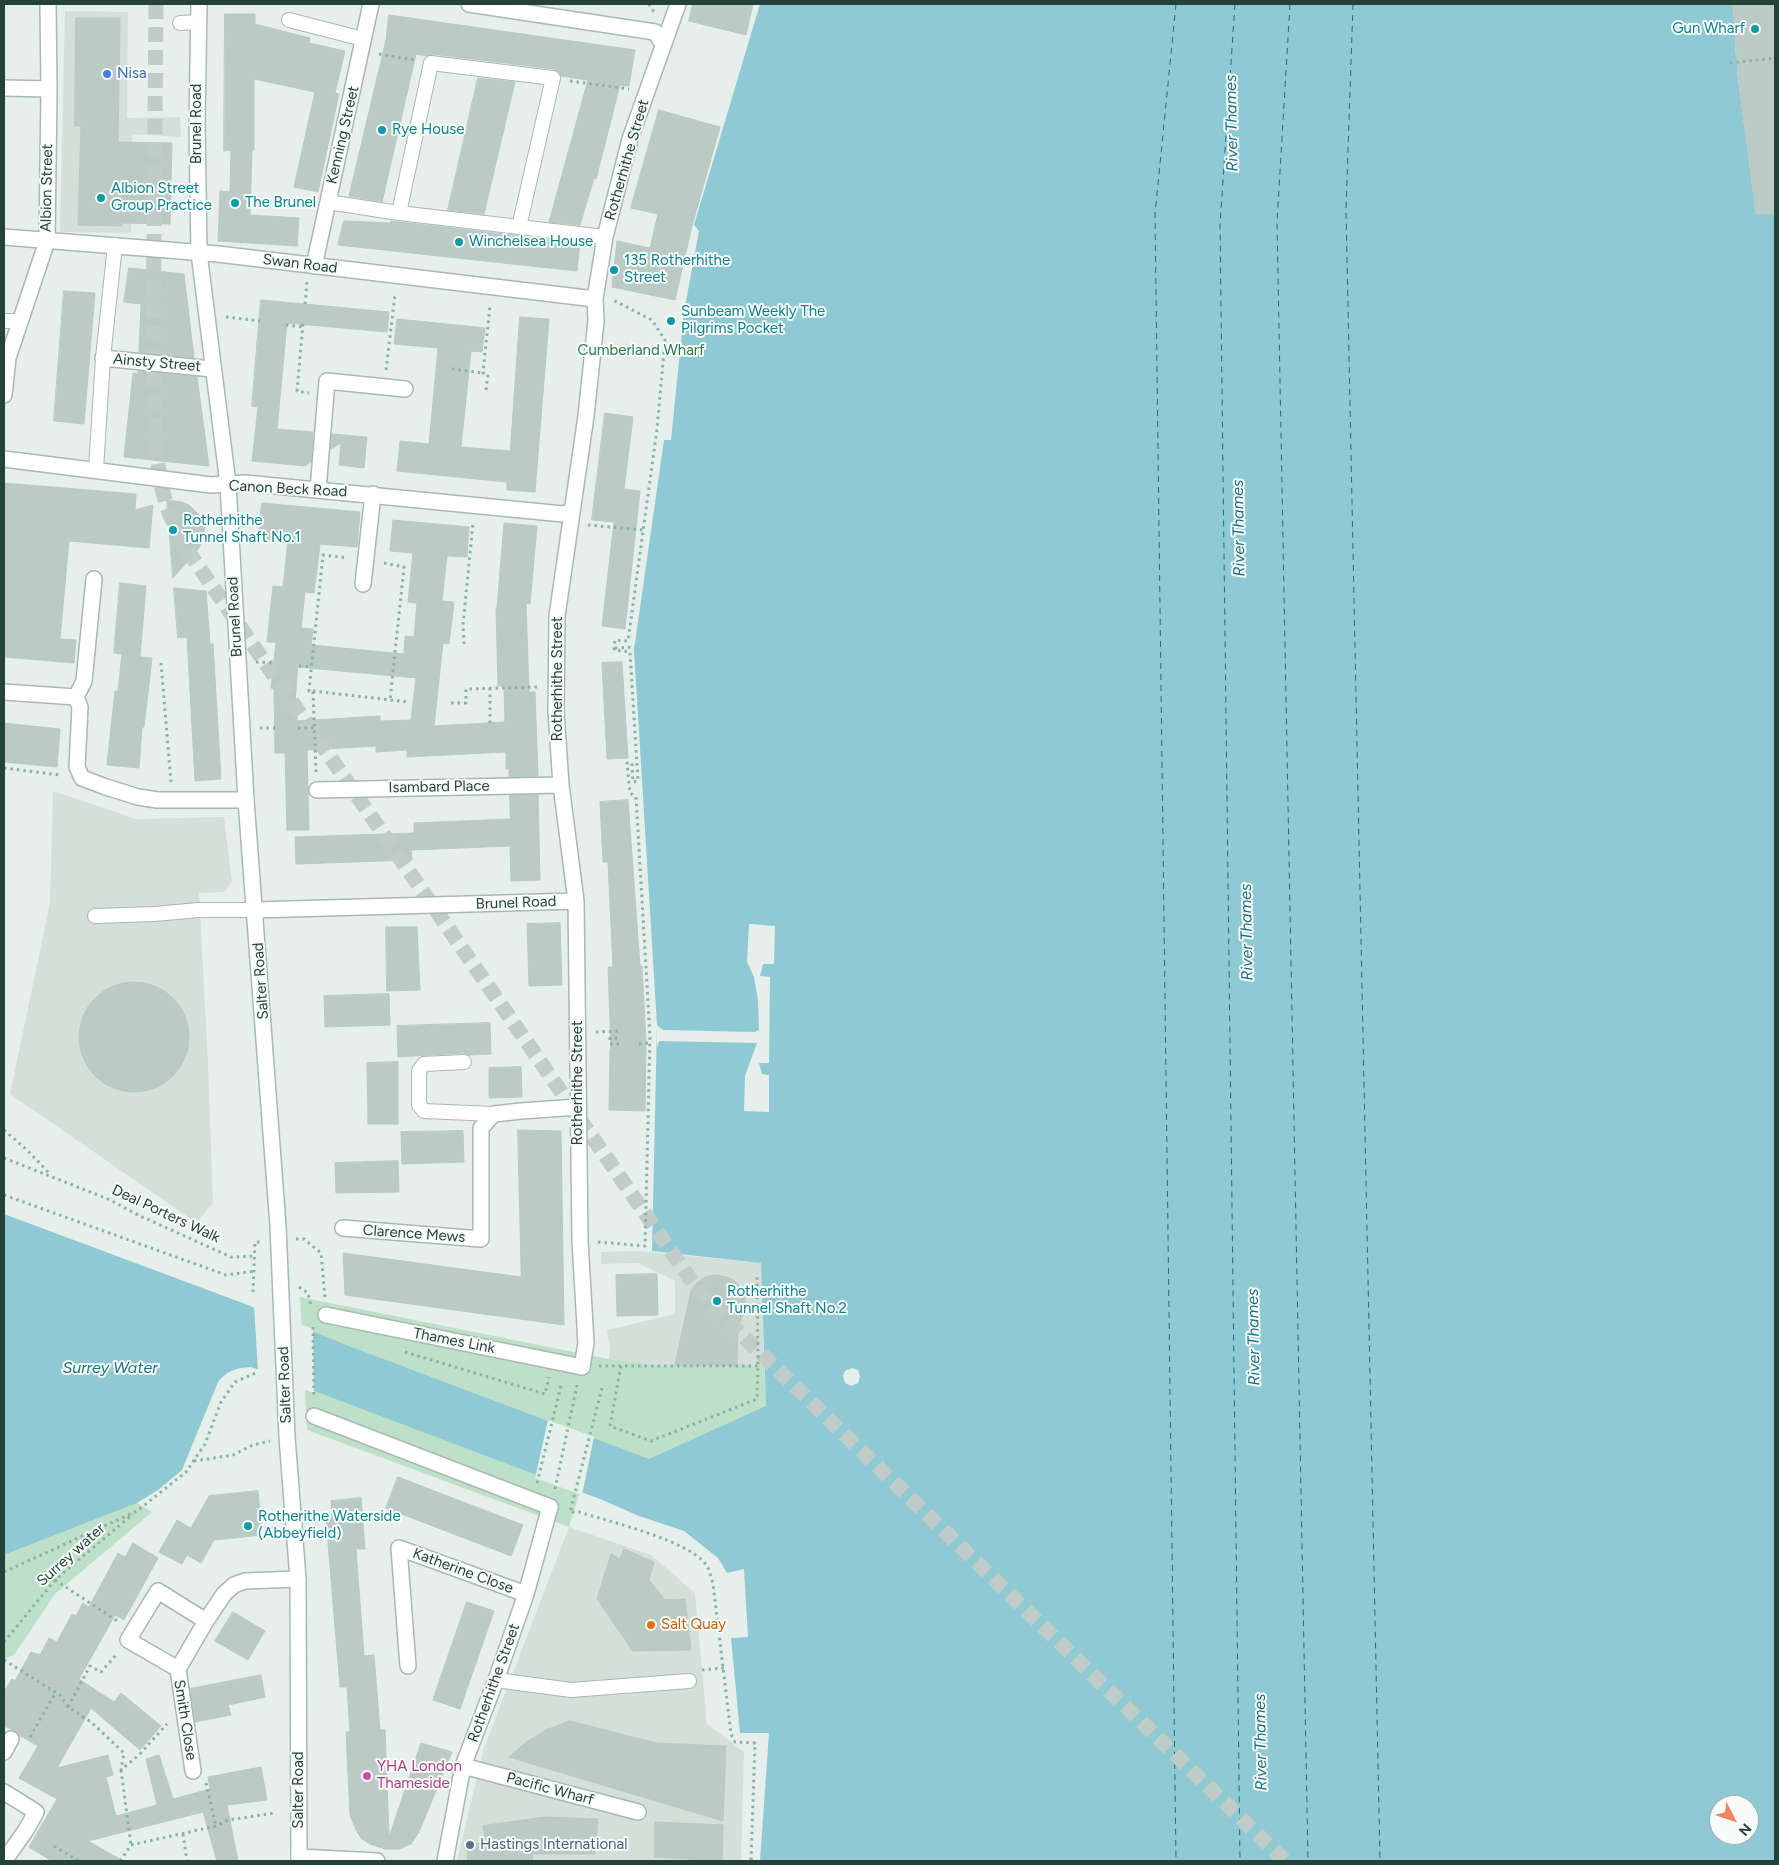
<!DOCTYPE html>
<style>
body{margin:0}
#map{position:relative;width:1779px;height:1865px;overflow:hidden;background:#e6efeb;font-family:Figtree,sans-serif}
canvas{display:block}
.frame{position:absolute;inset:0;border:5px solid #24423a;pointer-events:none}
.north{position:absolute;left:1709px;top:1795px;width:50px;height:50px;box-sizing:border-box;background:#f7fbf9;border:1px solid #a3b1ad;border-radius:50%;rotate:131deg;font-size:14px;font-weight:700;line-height:20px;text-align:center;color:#24423a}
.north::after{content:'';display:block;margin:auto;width:18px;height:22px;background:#f4845f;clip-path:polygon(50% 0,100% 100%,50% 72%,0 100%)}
</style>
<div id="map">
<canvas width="1779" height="1865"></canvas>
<div class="frame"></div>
<div class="north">N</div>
</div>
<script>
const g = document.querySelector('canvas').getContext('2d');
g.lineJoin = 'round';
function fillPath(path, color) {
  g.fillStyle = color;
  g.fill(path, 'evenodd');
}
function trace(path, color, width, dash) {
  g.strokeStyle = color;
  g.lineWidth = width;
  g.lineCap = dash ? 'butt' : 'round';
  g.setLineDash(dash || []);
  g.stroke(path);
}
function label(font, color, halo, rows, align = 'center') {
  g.font = font + ' Figtree,sans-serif';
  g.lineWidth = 4;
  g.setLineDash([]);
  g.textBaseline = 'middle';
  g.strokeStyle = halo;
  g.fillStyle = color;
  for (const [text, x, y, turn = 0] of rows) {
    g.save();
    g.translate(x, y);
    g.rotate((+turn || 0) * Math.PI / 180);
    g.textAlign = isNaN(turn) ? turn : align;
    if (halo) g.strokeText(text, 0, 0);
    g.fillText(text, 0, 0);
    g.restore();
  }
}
const built = new Path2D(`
 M65,11L128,12L127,118L180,117L181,137L132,134L131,233L60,232Z
 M53,791L136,819L224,817L232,882L224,892L199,893L208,1063L213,1203L197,1223L10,1094L50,903Z
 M637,1251L761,1263L764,1361L751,1365H657L609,1359L610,1349L607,1330L675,1314V1281L638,1263L601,1264V1252Z
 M569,1527L651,1555L695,1593L707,1724L744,1752L741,1859L735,1861H457L484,1748Z`);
const green = new Path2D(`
 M300,1297L609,1359L657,1365H751L764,1361L766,1406L718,1533L580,1492L569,1527L307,1430Z
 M137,1503L152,1512L55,1594L14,1655L4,1659V1555Z`);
const water = new Path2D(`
 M760,4H1733L1736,57L1739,62L1737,71L1756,214H1775V1861H760L769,1733H740L731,1638L748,1637L744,1569L727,1573L718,1558L684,1531L639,1516L600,1499L251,1367C236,1368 228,1370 218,1382L182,1470L158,1490L137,1503L4,1555V1214L248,1305L341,1343L649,1459L766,1406L761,1263L652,1251L657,1025L634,650L664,440H671L684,312L699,231L694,225ZM852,1368L858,1370L860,1376L858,1383L851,1386L845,1383L843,1376L845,1371ZM1719,1805H1749V1835H1719Z`);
const pier = new Path2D(`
 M749,924L775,926L774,964H763L760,976L770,977L769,1063H759L762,1074L769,1075V1112L744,1111L745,1076L757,1043L659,1041L657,1047V1025L663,1030L755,1032L759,1030L758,1000L754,977L747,962Z
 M254,1305L313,1329L314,1393L258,1372Z
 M548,1420L594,1437L582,1495L535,1478Z`);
const ferry = new Path2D(`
 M1176,4L1155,214L1176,1861
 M1235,4L1220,225L1240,1861
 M1290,4L1277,222L1308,1861
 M1353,4L1346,210L1380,1861`);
const building = new Path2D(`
 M693,4H753L746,35L689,21Z
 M1733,4H1775V214H1756L1738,74Z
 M225,14H255V24L310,38L309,43L345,51L335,93L339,94L318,192L294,187L315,92L254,79V150H252L250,215L299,218L297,246L218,241L220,191L230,192L231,150L224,151Z
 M389,15L635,50L629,86L620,85L596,179L594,178L580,225L549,222L588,80L561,76L559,72L554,69L432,54L427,56L416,54L382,202L349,196L386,40Z
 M76,18H120L118,142L172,143L170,224L122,223V226L78,225L81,126H75Z
 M478,78L515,82L484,214L448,210Z
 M659,110L720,127L692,226L675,300L612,287L617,241L650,248L658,214L631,208Z
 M344,221L390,223L391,221L580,243L577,271L338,245Z
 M129,268L184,274L194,358L139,352L141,304L124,302Z
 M64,291L95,293L84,424L54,421Z
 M261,300L389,312L387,332L287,323L277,429L313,432L311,462L305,466L252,461L258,407L252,406Z
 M520,317L549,319L535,492L507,490V482L397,471L400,441L429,444L438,348L394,344L397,319L485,328L482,352L471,351L461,447L510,451Z
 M138,371L197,377L209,466L124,457L133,373L138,374Z
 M605,413L633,417L624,489L640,491L625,629L602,626L614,522L592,520Z
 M332,434L367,437L364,468L339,465L341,443L331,449Z
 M4,483L136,494L135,510L153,505L149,548L69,541L60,639L76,640L74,663L4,657Z
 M167,500L182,502L189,505L200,516L204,526V534L199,548L173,578Z
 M262,503L360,512L357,547L320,544L314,593L305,592L301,628L313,629L311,645L404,654L405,636L414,637L417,603L408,602L413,553L390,551L393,520L469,527L467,557L447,556L442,601L454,602L449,644L443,643L434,726L505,722L504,686H498L496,608H497L504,523L537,526L530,604L526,603L529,692H535L538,776L509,777V769H506V752L407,757V750L376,752V746L307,750L309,830H287L285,753H275L274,689L271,688L276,642H267L273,586L283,587L288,541L258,538ZM298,667L416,678L411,720L380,721V716L297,721V707H295Z
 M120,583L146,586L140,657L152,658L144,727H142L139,768L107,765L115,691H118L122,654L114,653Z
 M174,588L206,591L210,644H213L221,779L195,781L187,637L178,638Z
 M622,662L628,758L607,759L602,663Z
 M4,723L60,729L57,767L4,762Z
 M510,795H538L540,880L511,881L510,846L411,850L412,860L296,864L295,837L414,833V823L510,819Z
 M628,800L640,966H642L646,1041L645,1111L609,1110L610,1049H611L608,967H613L608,862H603L600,802Z
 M560,923L562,985L529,986L527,924Z
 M386,927H417L420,990L387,991Z
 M79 1037a55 55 0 1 1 110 0a55 55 0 1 1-110 0Z
 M389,994L390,1025L325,1027L324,996Z
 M490,1023L491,1054L469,1055L464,1053L398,1057L397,1026Z
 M398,1062V1124H368L367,1063Z
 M521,1067L522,1097L489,1098V1068Z
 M518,1130L561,1131L564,1325L345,1295L343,1253L521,1277Z
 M463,1131L464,1162L402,1164L401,1132Z
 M398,1161L399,1192L336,1193L335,1163Z
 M657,1274L658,1315L617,1316L616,1275Z
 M716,1275L727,1277L735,1281L739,1286L745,1298V1310L738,1326L737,1365H675L691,1291L697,1283L705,1277Z
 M398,1477L523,1525L511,1556L386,1508Z
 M258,1491L262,1535L214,1540L201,1563L187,1555L182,1564L159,1552L177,1520L191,1528L209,1496Z
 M361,1498L365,1549H356L364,1656L374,1655L380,1730H385L389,1837L421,1743L452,1752L419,1832L411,1844L399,1849H385L370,1844L361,1838L356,1830L350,1815L346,1732H350L347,1687H340L326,1519H332L331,1501Z
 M133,1543L158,1558L124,1620L115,1615L79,1679L114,1702L121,1693L161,1726L140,1750L91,1708L57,1768L108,1755L113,1775L106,1777L116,1816L157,1805L146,1759L159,1755L173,1799L210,1789L208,1777L261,1767L267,1800L227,1805L238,1861H217L203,1812L88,1841L123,1861H52L29,1847L57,1799L19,1778L38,1746L19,1735L16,1731L4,1726V1692L12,1679L15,1681L31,1652L40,1655L49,1638L57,1642L72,1614L76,1616L83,1603L89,1607L118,1553L125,1557Z
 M624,1549L654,1562L649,1580L665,1600L685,1599L691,1650L633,1651L597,1599L611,1554L620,1559Z
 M467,1602L494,1611L460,1709L433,1700Z
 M233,1612L265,1631L248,1660L215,1641Z
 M261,1675L265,1697L228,1705L231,1715L195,1722L190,1689Z
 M570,1721L656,1743L726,1746L723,1821L509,1757L526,1742L546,1730Z
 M546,1817L598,1819L595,1854H532L533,1861H468L466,1844L486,1843L483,1826Z
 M655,1822L723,1825L722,1861L655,1857Z`);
const primaryTunnel = new Path2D(`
 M156,4L153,356L156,452L162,489L169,513L188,551L693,1283L716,1310L1285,1861`);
const path = new Path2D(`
 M649,4L655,14
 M379,54L415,60
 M1730,63L1775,58
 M570,81L629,89
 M305,304L307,281
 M226,317L260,321
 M303,324L297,391L309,393
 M286,325L303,327
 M452,369L483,373
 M386,370L395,294
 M486,390L488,374L483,373L490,305
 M588,525L643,530
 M384,563L404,567L390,700
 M464,644L463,625L473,523
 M615,648L635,647
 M256,662L274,663
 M161,663L171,782
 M299,666L312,667
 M490,688V726
 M313,691L407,702
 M451,703H466V689L538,687
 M260,728H275
 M298,728H314
 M4,768L60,775
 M316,772L313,691H309L323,555L348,558
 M596,1032L619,1031
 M619,1044H610V1038H619
 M639,1044L649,1043
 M4,1130L27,1150L51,1175
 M4,1158L108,1199L138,1215L231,1257L255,1256
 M4,1195L226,1275L255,1271
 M296,1239H304L321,1253L325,1297
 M598,1242L645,1246L650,1037L636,797L630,793L627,763H632L633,782L638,781L630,652L614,650L615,640L628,641L657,429L665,340L652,320L613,300
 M299,1287L308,1293L311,1306
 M253,1292L255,1242H262
 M313,1327L314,1398
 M405,1352L545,1394L549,1377
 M599,1366H758
 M621,1366L610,1426L651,1441L757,1399L758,1366L757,1273
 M602,1388L570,1512H579C607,1521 692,1541 707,1566C710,1571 711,1578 713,1584L731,1734L735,1742L755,1743L751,1861
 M194,1461L233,1455L253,1445L270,1441
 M537,1483L562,1382
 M555,1489L577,1385
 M4,1572L137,1511L186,1472L205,1444L221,1402L235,1382L258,1372
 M55,1580L119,1622
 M4,1642L55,1580L133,1514
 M4,1660L60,1695L68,1707L91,1722L124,1753L121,1770L139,1755L167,1724
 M702,1670L724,1668
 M68,1707L90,1666L101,1672L117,1654
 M30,1737L56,1692
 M121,1770L131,1845
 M206,1783L216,1826
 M183,1834L187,1861
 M54,1846L79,1861
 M120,1861L131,1845L216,1826L228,1820L275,1813`);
const service = new Path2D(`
 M289,20L363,39
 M180,23L199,22
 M328,202L399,213L605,237
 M399,213L431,63L553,78L519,227
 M4,321H20
 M96,469L103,358L115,245
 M95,916L154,914L199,910H255
 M464,1062L424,1064L419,1071V1105L424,1111L494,1114
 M496,1680L571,1690L689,1681`);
const pedestrian = new Path2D(`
 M326,1315L582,1367
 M314,1416L550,1507`);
const minor = new Path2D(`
 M469,4L655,32L663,44
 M4,88L49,89
 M4,237L218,254L595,299
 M314,266L371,4
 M103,358L212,369
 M4,395L8,358L47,241L49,89L48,4
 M4,459L211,485L245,483L563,514L572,511
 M318,490L327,381L405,389
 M94,579L84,681L76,697L80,707L77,767L82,778L106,787L138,797L157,800H246
 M363,584L373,494
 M4,692L76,697
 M317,790L561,785
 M255,910L576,901
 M343,1228L481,1239V1128L494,1114L521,1111L578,1107
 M582,1367L586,1343L580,1241L576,901L561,785L556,711L557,616L586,416L596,321L595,299L605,237L630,139L678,4
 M408,1666L399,1548L526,1594
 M178,1669L128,1640L158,1591L206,1621
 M4,1752L11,1739
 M463,1766L638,1812
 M193,1771L178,1669L206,1621L224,1594L234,1585L245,1581L298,1579
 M4,1792L36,1812L26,1830L4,1861
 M445,1861L463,1766L496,1680L526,1594L550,1507`);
const tertiary = new Path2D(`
 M299,1857L377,1861`);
const secondary = new Path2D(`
 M199,4L197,123L199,253L228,484L246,800L278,1226L287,1437L298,1579L299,1861`);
const markers = [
 [1755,29,5,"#0f9aa8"],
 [107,74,5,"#3f7fe0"],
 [382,130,5,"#0f9aa8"],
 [101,198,5,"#0f9aa8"],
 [235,203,5,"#0f9aa8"],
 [459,242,5,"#0f9aa8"],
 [614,270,5,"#0f9aa8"],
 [671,321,5,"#0f9aa8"],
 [173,530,5,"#0f9aa8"],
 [717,1301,5,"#0f9aa8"],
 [248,1526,5,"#0f9aa8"],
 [651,1625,5,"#e8710a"],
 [367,1776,5,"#d1479c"],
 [470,1845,5,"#5c6f8a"]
];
const cultureNames = [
 ["Gun Wharf",1745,29,"right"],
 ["Rye House",392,130],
 ["Albion Street",111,189],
 ["Group Practice",111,206],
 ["The Brunel",245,203],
 ["Winchelsea House",469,242],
 ["135 Rotherhithe",624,261],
 ["Street",624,278],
 ["Sunbeam Weekly The",681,312],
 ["Pilgrims Pocket",681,329],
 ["Rotherhithe",183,521],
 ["Tunnel Shaft No.1",183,538],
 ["Rotherhithe",727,1292],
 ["Tunnel Shaft No.2",727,1309],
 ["Rotherithe Waterside",258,1517],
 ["(Abbeyfield)",258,1534]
];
const shopNames = [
 ["Nisa",117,74]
];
const streetNames = [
 ["Brunel Road",197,124,-90],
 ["Kenning Street",343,135,-77],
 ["Rotherhithe Street",627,160,-74],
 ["Albion Street",47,188,-89],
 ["Swan Road",300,264,7],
 ["Ainsty Street",157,363,5],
 ["Canon Beck Road",288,489,3],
 ["Brunel Road",235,617,-93],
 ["Rotherhithe Street",558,679,-90],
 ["Isambard Place",439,787,-1],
 ["Brunel Road",516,903,-2],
 ["Salter Road",261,981,-94],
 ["Rotherhithe Street",578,1083,-90],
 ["Deal Porters Walk",166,1214,25],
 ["Clarence Mews",414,1234,4],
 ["Thames Link",454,1341,11],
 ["Salter Road",285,1385,-92],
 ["Surrey water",71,1555,-42],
 ["Katherine Close",463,1571,20],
 ["Rotherhithe Street",494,1683,-70],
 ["Smith Close",185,1720,81],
 ["Pacific Wharf",550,1789,15],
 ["Salter Road",299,1790,-90]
];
const parkNames = [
 ["Cumberland Wharf",641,351]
];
const foodNames = [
 ["Salt Quay",661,1625]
];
const hotelNames = [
 ["YHA London",377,1767],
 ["Thameside",377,1784]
];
const serviceNames = [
 ["Hastings International",480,1845]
];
const waterNames = [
 ["River Thames",1232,123,-91],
 ["River Thames",1239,528,-91],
 ["River Thames",1247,932,-91],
 ["River Thames",1254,1337,-91],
 ["Surrey Water",110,1368],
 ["River Thames",1261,1742,-91]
];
fillPath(built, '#d4dfda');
fillPath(green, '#bfe0c8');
fillPath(water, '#8ec9d4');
fillPath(pier, '#e6efeb');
trace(ferry, '#1c6f80', 1, [6, 5]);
fillPath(building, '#bbcac4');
trace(building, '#b8c9c2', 1);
trace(primaryTunnel, '#bfccc8', 15, [15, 8]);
trace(service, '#a8b8b2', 16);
trace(pedestrian, '#a8b8b2', 18);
trace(minor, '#a8b8b2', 18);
trace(tertiary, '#a8b8b2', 18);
trace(secondary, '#a4bbb3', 18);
trace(path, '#86b3a5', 3, [2.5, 4]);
trace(service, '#fff', 14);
trace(pedestrian, '#fff', 15);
trace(minor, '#fff', 15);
trace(tertiary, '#fff', 15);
trace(secondary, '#fff', 15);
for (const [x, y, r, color] of markers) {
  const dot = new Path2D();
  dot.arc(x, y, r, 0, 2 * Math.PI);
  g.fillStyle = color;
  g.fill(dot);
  trace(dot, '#f7fbf9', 2);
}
label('15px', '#0d838f', '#f7fbf9', cultureNames, 'left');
label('15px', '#366cbe', '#f7fbf9', shopNames, 'left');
label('15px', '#24423a', '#f7fbf9', streetNames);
label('15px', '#2d7a4b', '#f7fbf9', parkNames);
label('15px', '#c56008', '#f7fbf9', foodNames, 'left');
label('15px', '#b23c85', '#f7fbf9', hotelNames, 'left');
label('15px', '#4e5e75', '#f7fbf9', serviceNames, 'left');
label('italic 16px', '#1c6f80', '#f7fbf9', waterNames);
</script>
